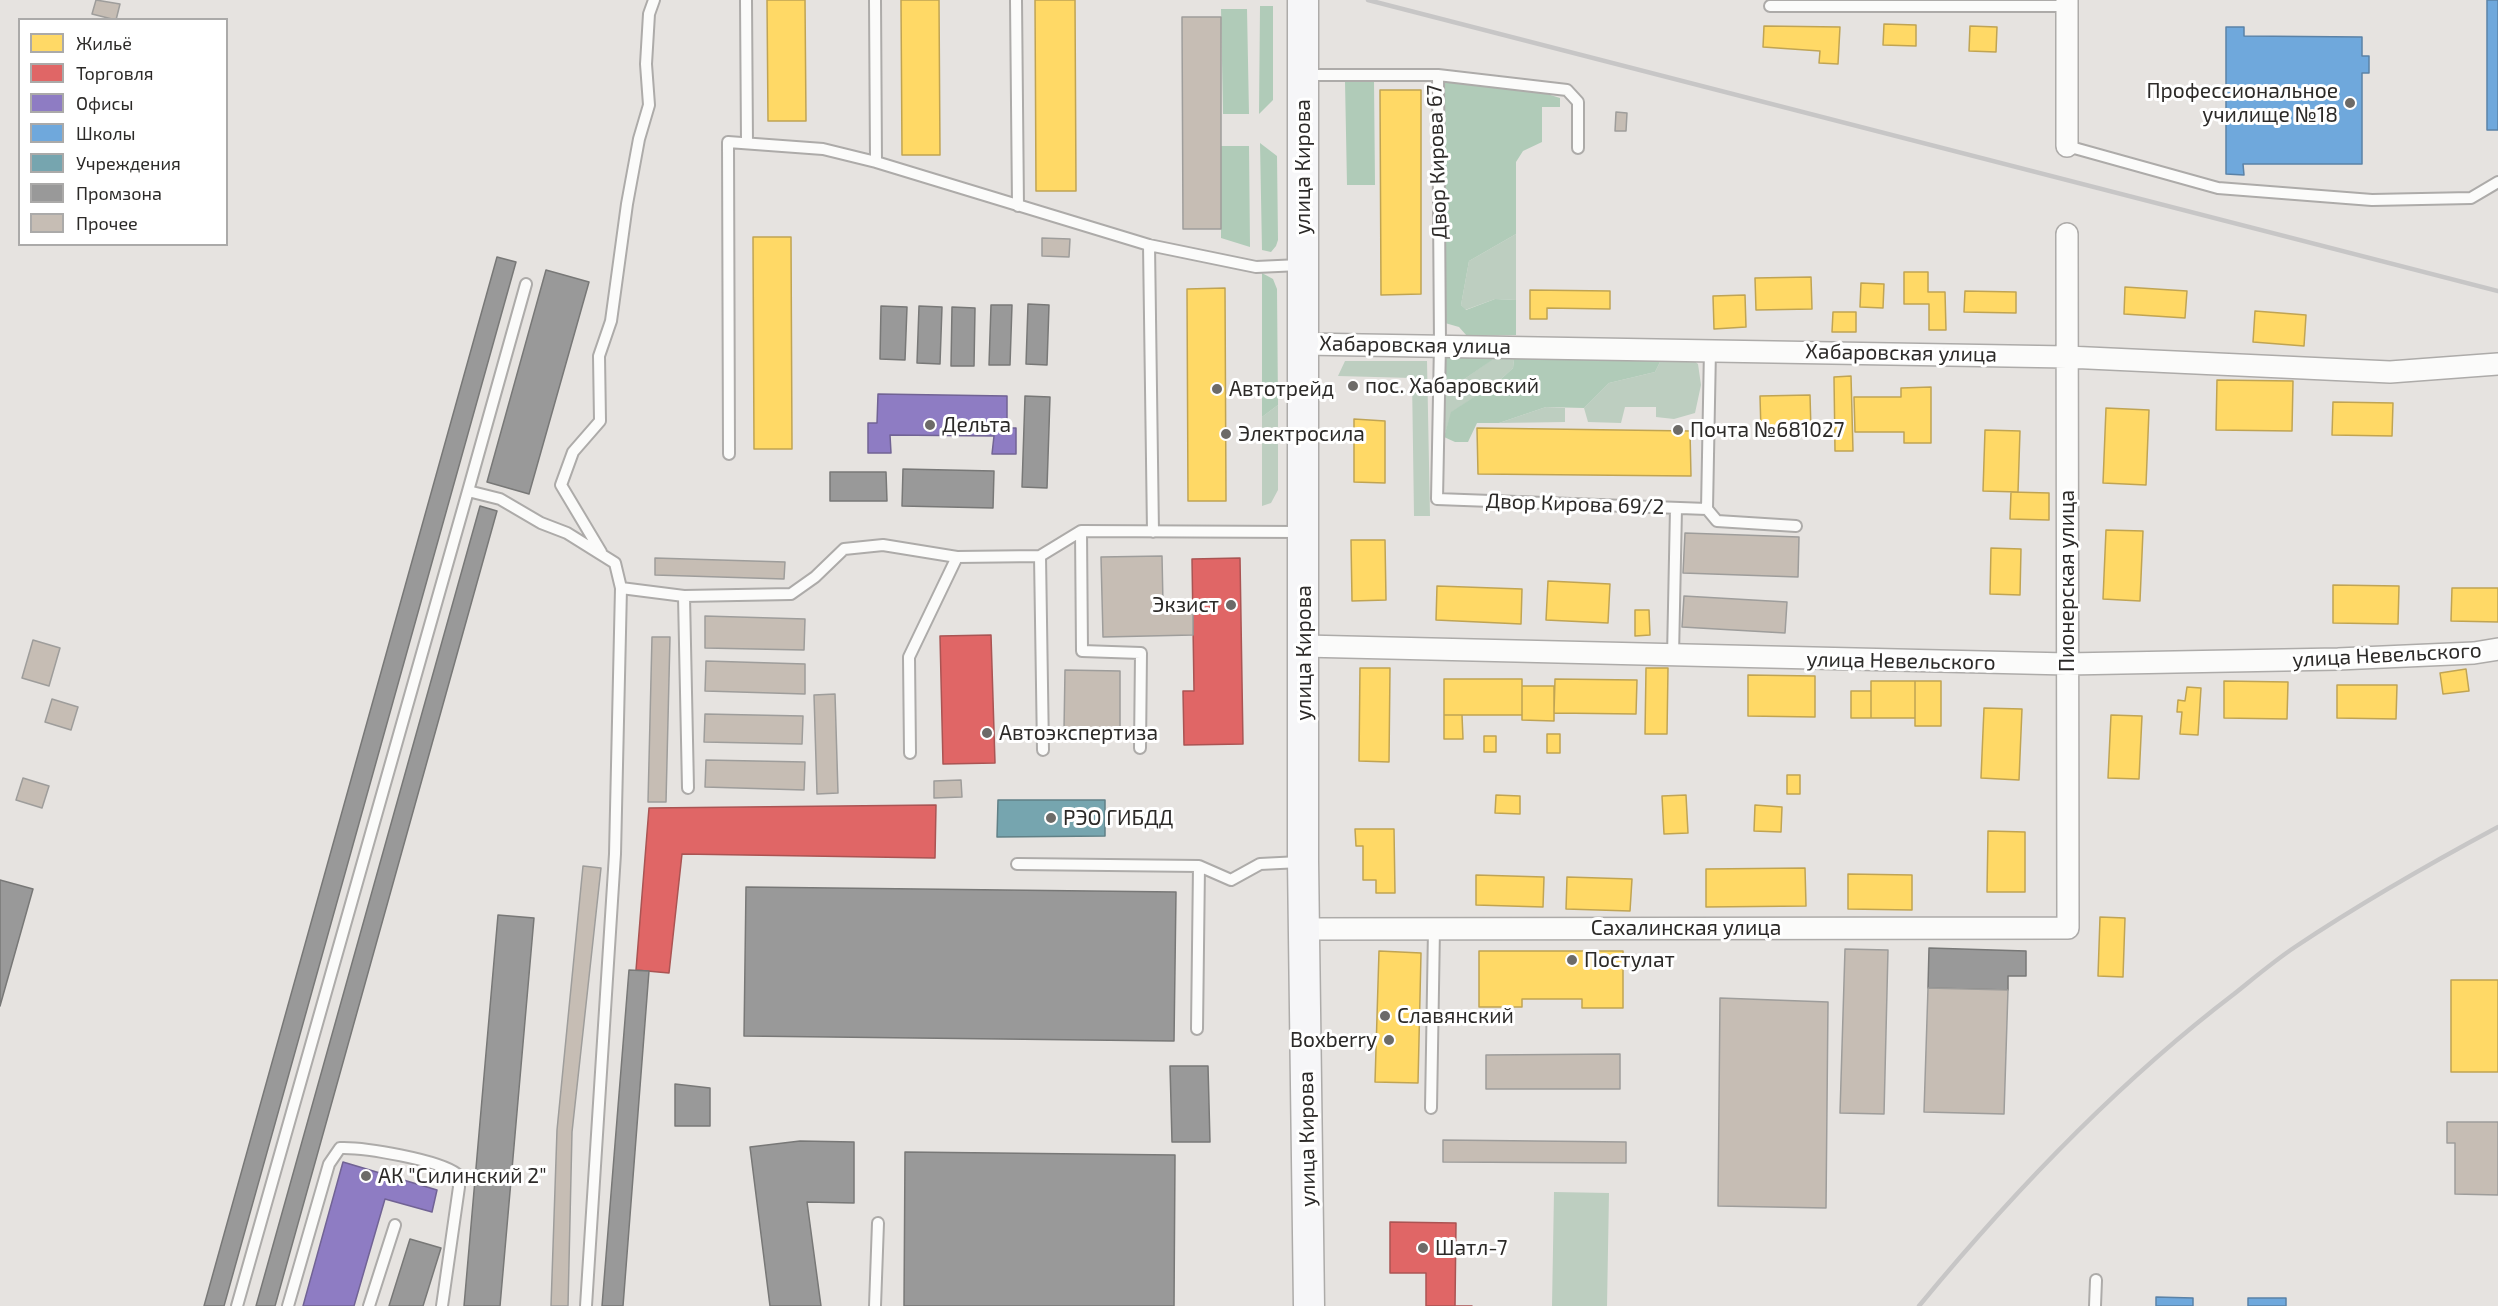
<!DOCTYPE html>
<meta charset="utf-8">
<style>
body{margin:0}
#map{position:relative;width:2498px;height:1306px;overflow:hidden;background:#e6e3e0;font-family:"Exo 2",sans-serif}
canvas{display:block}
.legend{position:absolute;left:18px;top:18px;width:210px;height:228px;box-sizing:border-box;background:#fff;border:2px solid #abaaa9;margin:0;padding:8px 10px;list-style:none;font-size:18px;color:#2c2a28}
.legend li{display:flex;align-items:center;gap:12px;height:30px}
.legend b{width:30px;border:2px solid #abaaa9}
</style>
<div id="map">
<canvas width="2498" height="1306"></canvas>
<ul class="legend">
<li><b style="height:16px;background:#ffd966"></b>Жильё</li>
<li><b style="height:16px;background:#e06666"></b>Торговля</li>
<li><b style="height:16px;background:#8e7cc3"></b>Офисы</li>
<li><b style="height:16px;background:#6fa8dc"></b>Школы</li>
<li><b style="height:16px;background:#76a5af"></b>Учреждения</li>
<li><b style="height:16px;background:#999"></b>Промзона</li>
<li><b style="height:16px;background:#c6bdb4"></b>Прочее</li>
</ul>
</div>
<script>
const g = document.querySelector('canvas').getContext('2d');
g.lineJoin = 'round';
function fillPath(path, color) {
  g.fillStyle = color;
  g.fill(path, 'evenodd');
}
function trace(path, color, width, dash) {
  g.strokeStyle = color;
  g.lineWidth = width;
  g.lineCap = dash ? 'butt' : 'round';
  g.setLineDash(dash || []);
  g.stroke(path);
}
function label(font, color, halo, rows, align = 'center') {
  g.font = font + ' "Exo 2",sans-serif';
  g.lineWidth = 6;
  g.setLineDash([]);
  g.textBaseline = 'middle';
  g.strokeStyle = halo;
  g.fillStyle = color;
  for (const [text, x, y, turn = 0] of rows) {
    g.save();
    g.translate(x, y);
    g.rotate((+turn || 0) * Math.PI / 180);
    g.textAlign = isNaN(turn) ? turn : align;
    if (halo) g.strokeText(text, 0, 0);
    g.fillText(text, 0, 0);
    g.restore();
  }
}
const green = new Path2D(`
 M1516,234V300L1495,299L1465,310L1461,305L1469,261Z
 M1515,351L1513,368L1500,380L1452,412L1444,437V396H1451L1463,380L1491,360L1490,352Z
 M1688,356L1698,364L1701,385L1695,413L1674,419L1656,417V407H1625L1621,423L1588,422L1584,408L1609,383L1655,372L1661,360Z
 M1345,361H1427L1430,516H1414L1412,378L1338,376Z
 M1278,405V490L1271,503L1262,506V417Z
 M1546,407L1565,408V422L1499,423Z
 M1554,1192L1609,1193L1607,1306H1552Z`);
const forest = new Path2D(`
 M1260,6H1273V100L1259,114Z
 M1221,9H1247L1249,114H1223Z
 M1345,81H1374L1375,185H1347Z
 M1444,81L1544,93L1560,98V107H1542V142L1523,151L1516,162V234L1469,261L1461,305L1466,310L1495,299L1516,300V335L1467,336L1459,327L1445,323Z
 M1260,143L1277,156L1278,240L1276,246L1271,252L1262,250Z
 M1221,146H1249L1250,247L1221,238Z
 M1262,273L1273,279L1277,289L1278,405L1262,417Z
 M1444,351L1490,352L1492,360L1463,380L1451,396H1444Z
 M1515,351L1661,360L1655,372L1609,383L1584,408L1546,407L1499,423H1477L1468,442H1455L1444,437L1451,412L1500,380L1513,368Z`);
const homes = new Path2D(`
 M767,0H805L806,121H768Z
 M901,0H939L940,155H902Z
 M1035,0H1075L1076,191H1036Z
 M1884,24L1916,25V46L1883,45Z
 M1764,26L1840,27L1838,64L1819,63L1820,51L1763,47Z
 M1970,26L1997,27L1996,52L1969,51Z
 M1380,90H1421V294L1381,295Z
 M753,237H791L792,449H754Z
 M1904,272H1928V292H1945L1946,330H1929V304H1904Z
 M1811,277L1812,309L1756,310L1755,278Z
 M1861,283L1884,284L1883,308L1860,307Z
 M2125,287L2187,291L2185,318L2124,314Z
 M1225,288L1226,501H1188L1187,289Z
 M1530,290L1610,291V309L1547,308V319H1530Z
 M1965,291L2016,292V313L1964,312Z
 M1745,295L1746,327L1714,329L1713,296Z
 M2255,311L2306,315L2304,346L2253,342Z
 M1833,312H1856V332H1832Z
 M1851,376L1853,451H1835L1834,377Z
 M2217,380L2293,381L2292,431L2216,430Z
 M1931,387V443H1904V432H1855L1854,397H1901V388Z
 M1810,395L1811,431L1761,432L1760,396Z
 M2333,402L2393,403L2392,436L2332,435Z
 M2106,408L2149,410L2146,485L2103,483Z
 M1354,419L1385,421V483L1354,482Z
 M1477,428L1690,431L1691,476L1478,474Z
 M1985,430L2020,431L2018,492L1983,491Z
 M2011,492L2049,493V520L2010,519Z
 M2106,530L2143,531L2140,601L2103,599Z
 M1351,540H1385L1386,600L1352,601Z
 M1991,548L2021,549L2020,595L1990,594Z
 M1548,581L1610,584L1608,623L1546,620Z
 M2333,585L2399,586L2398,624L2333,623Z
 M1437,586L1522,589L1521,624L1436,620Z
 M2452,588H2498V622L2451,621Z
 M1635,610H1649L1650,635L1635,636Z
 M1360,668H1390L1389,762L1359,761Z
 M1646,668H1668L1667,734H1645Z
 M2466,669L2469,691L2443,694L2440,673Z
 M1748,675L1815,676V717L1748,716Z
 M1444,679H1522V715H1444Z
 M1555,679L1637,680L1636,714L1554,713Z
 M1871,681H1915V718H1871Z
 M1915,681H1941V726H1915Z
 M2224,681L2288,682L2287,719L2224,718Z
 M2337,685H2397L2396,719L2337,718Z
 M1522,686H1554V721L1522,720Z
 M2187,687L2201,688L2198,735L2180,734L2182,712H2177L2178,700L2185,701Z
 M1851,691H1871V718H1851Z
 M1984,708L2022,709L2019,780L1981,778Z
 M1444,715H1462L1463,739H1444Z
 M2111,715L2142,716L2139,779L2108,778Z
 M1547,734H1560V753H1547Z
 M1484,736H1496V752H1484Z
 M1787,775H1800V794H1787Z
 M1496,795L1520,796V814L1495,813Z
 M1686,795L1688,833L1664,834L1662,796Z
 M1755,805L1782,807L1781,832L1754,831Z
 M1355,829H1394L1395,893H1376V880H1363V846H1356Z
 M1988,831L2025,832V892H1987Z
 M1805,868L1806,906L1706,907V869Z
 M1848,874L1912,875V910L1848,909Z
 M1476,875L1544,877L1543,907L1476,905Z
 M1567,877L1632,879L1630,911L1566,909Z
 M2100,917L2125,918L2123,977L2098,976Z
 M1379,951L1421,953L1418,1083L1375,1082Z
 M1479,951H1623V1008H1582V999H1522V1007H1479Z
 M2451,980H2498V1072H2451Z`);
const shops = new Path2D(`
 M1240,558L1243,744L1184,745L1183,691H1194L1192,559Z
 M991,635L995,763L943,764L940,636Z
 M936,805L935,858L682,854L669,973L636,970L649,808Z
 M1390,1222L1456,1223L1455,1306H1472H1426V1273H1390Z`);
const offices = new Path2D(`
 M878,394L1007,396V428H1016V454H992L994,436L890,435L891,453H868V423H877Z
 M343,1162L437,1190L432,1212L385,1199L354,1306H303Z`);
const schools = new Path2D(`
 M2487,0H2498V130H2487Z
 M2226,27H2244V36L2362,37V56H2369V73H2362V164H2243L2244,175L2226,174Z
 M2156,1297L2193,1298V1306H2156Z
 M2248,1298H2286V1306H2248Z`);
const public = new Path2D(`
 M998,800H1105V836L997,837Z`);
const industry = new Path2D(`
 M497,257L516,262L224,1306H204Z
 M546,270L589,282L529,494L487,482Z
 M1028,304L1049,305L1047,365L1026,364Z
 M991,305H1012L1010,365H989Z
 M881,306L907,307L905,360L880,359Z
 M919,306L942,307L940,364L917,363Z
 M952,307L975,308L974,366H951Z
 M1025,396L1050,397L1047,488L1022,487Z
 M903,469L994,471L993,508L902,506Z
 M830,472H886L887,501H830Z
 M480,506L497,511L275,1306H256Z
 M0,880L33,889L0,1006Z
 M746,887L1176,892L1174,1041L744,1036Z
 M498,915L534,918L500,1306H464Z
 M1929,948L2026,951V976H2008V990L1928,988Z
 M629,970L649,971L623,1306H602Z
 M1170,1066H1208L1210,1142H1172Z
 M675,1084L710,1088V1126H675Z
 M800,1141L854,1142V1203L807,1202L821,1306H770L750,1147Z
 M905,1152L1175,1155L1174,1306H904Z
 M410,1239L441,1248L423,1306H389Z`);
const building = new Path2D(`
 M96,0L120,4L116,20L92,14Z
 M1182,17H1221V229H1183Z
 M1616,112L1627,113L1626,131H1615Z
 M1042,238L1070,239L1069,257L1042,256Z
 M1685,533L1799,537L1798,577L1683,573Z
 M1162,556L1163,604L1193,603V635L1103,637L1101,557Z
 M655,558L785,562L784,579L655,575Z
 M1684,596L1787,602L1785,633L1682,627Z
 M705,616L805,619L804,650L705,648Z
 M652,637H670L666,802H648Z
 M33,640L60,648L49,686L22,678Z
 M706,661L805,664V694L705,691Z
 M1065,670L1120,671V731L1064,730Z
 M835,694L838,793L817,794L814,695Z
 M52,699L78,707L71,730L45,722Z
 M705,714L803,716L802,744L704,742Z
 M706,760L805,762L804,790L705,787Z
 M23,778L49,786L42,808L16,800Z
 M961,780L962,797L934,798V781Z
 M583,866L601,868L572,1132L568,1306H551L557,1130Z
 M1845,949L1888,950L1884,1114L1840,1113Z
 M1928,988L2008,990L2004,1114L1924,1112Z
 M1720,998L1828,1002L1826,1208L1718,1206Z
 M1620,1054V1089H1486V1055Z
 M2447,1122H2498V1195L2455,1194V1143H2447Z
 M1443,1140L1626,1142V1163L1443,1162Z`);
const lane = new Path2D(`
 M746,0L747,143
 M875,0L876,162
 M1016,0L1018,206
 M1770,6H2067
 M1306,75H1438L1440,344L1437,499L1707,509L1710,349
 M1438,75L1567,90L1578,102V148
 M2067,146L2218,188L2372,200L2471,198L2498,182
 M1149,245L1153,532
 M729,454L728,142L823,149L876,162L1149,245L1256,267L1300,265
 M468,491L526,284
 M1707,509L1717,521L1796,526
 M1081,531L1082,651L1141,653L1140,748
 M601,552L561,485L573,452L600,421L599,356L611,321L627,204L639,139L649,105L646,64L649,14L654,0
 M1673,656L1676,508
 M1043,750L1040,556L1081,531L1300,532
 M910,753L909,657L957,557L1040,556
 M688,788L684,596L791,594L815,577L844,549L883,545L957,557
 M1017,864L1199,866L1231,880L1260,864L1300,862
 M1197,1029L1199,866
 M1431,1108L1434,929
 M237,1306L468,491L500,499L541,523L567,533L615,563L621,588
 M288,1306L329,1164L340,1148C364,1147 439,1160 457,1174L459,1187L442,1306
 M369,1306L395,1225
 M586,1306L615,854L621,588L684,596
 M875,1306L878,1223
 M2095,1306L2096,1280`);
const street = new Path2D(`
 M2067,0V146
 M1304,344L2067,357L2390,372L2498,364
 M1304,646L2067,664L2338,659L2474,653L2498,649
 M1305,929L2068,928L2067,234`);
const secondary = new Path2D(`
 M1303,0V861L1309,1306`);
const rail = new Path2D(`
 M1368,0L2498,291
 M1919,1306C2013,1192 2116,1084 2234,994C2254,978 2274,961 2295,947C2361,903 2429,864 2498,827`);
const markers = [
 [2350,103,6,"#6d6b68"],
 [1353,386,6,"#6d6b68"],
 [1217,389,6,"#6d6b68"],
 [930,425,6,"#6d6b68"],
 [1678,430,6,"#6d6b68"],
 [1226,434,6,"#6d6b68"],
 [1231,605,6,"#6d6b68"],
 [987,733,6,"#6d6b68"],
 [1051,818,6,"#6d6b68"],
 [1572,960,6,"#6d6b68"],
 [1385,1016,6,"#6d6b68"],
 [1389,1040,6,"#6d6b68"],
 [366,1176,6,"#6d6b68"],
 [1423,1248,6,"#6d6b68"]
];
const poiNames = [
 ["Профессиональное",2338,91,"right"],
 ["училище №18",2338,115,"right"],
 ["пос. Хабаровский",1365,386],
 ["Автотрейд",1229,389],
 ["Дельта",942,425],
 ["Почта №681027",1690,430],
 ["Электросила",1238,434],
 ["Экзист",1219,605,"right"],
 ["Автоэкспертиза",999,733],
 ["РЭО ГИБДД",1063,818],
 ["Постулат",1584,960],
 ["Славянский",1397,1016],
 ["Boxberry",1377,1040,"right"],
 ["АК \"Силинский 2\"",378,1176],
 ["Шатл-7",1435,1248]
];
const streetNames = [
 ["Двор Кирова 67",1437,162,-92],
 ["улица Кирова",1303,167,-90],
 ["Хабаровская улица",1415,345,1],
 ["Хабаровская улица",1901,353,1],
 ["Двор Кирова 69/2",1575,504,2],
 ["Пионерская улица",2067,581,-90],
 ["улица Кирова",1304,653,-90],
 ["улица Невельского",2387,655,-3],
 ["улица Невельского",1901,661,1],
 ["Сахалинская улица",1686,928],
 ["улица Кирова",1307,1139,-91]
];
fillPath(green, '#bdcec0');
fillPath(forest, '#b0cbb8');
fillPath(homes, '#ffd966');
trace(homes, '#c0a453', 1.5);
fillPath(shops, '#e06666');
trace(shops, '#aa5453', 1.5);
fillPath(offices, '#8e7cc3');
trace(offices, '#716394', 1.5);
fillPath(schools, '#6fa8dc');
trace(schools, '#5b82a6', 1.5);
fillPath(public, '#76a5af');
trace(public, '#608086', 1.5);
fillPath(industry, '#999');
trace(industry, '#787877', 1.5);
fillPath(building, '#c6bdb4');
trace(building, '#9e9d9b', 1.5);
trace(lane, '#adaba9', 14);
trace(street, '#adaba9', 24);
trace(secondary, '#adaba9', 33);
trace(lane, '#fbfbfa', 10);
trace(street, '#fbfbfa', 21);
trace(secondary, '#f6f6f8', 30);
trace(rail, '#c7c6c6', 4.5);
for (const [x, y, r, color] of markers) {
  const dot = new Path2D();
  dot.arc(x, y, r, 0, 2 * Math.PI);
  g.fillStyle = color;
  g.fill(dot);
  trace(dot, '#fff', 2);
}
label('21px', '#2c2a28', '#fff', poiNames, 'left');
label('21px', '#2c2a28', '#fff', streetNames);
</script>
